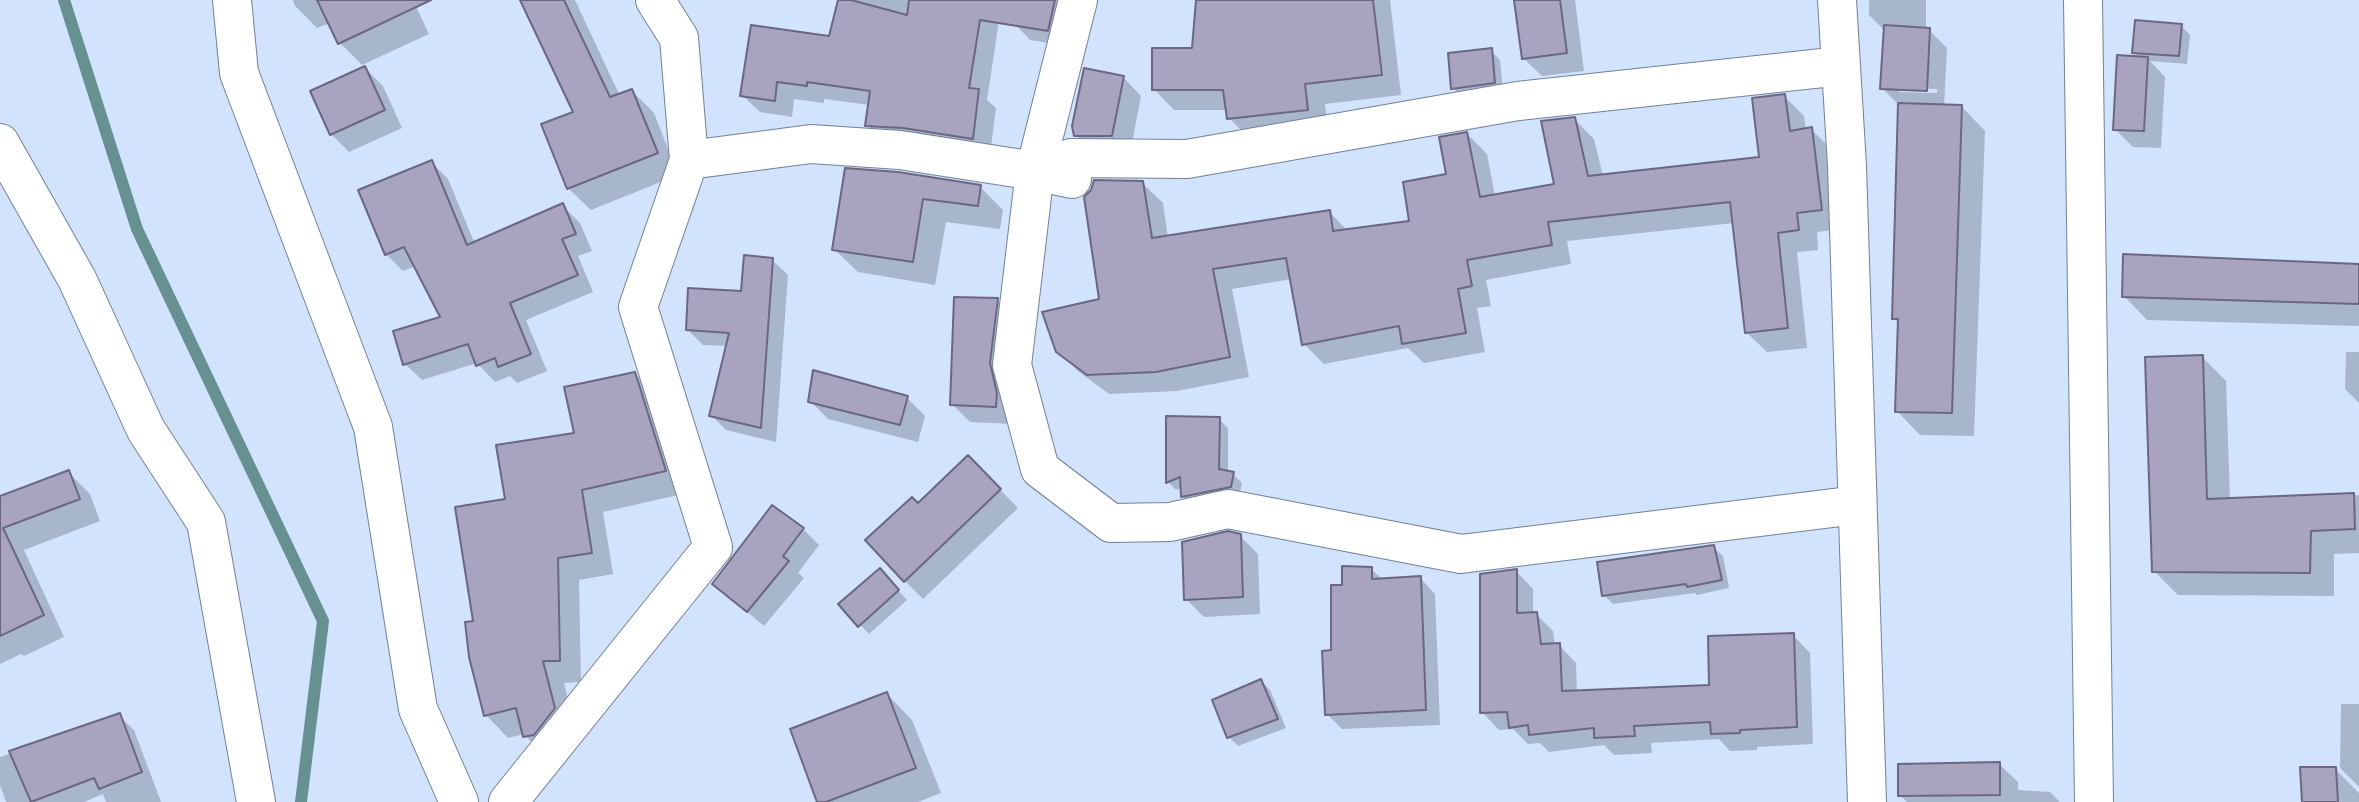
<!DOCTYPE html>
<style>
body{margin:0}
canvas{display:block;background:#d1e3fd}
</style>
<canvas width="2359" height="802"></canvas>
<script>
const g = document.querySelector('canvas').getContext('2d');
g.lineJoin = 'round';
function fillPath(path, color) {
  g.fillStyle = color;
  g.fill(path, 'evenodd');
}
function trace(path, color, width, dash) {
  g.strokeStyle = color;
  g.lineWidth = width;
  g.lineCap = dash ? 'butt' : 'round';
  g.setLineDash(dash || []);
  g.stroke(path);
}
const shadow = new Path2D(`
 M293,0H413L429,34L362,65L340,43L330,23L317,28L295,6Z
 M522,0H575L620,96L632,91L654,113L678,175L591,210L568,188L576,113Z
 M840,0H986L1000,14L987,100L996,108L990,155L885,142L867,125L870,105L824,99V103L794,99L792,117L760,112L742,95L830,38Z
 M1016,0H1078L1062,45L1030,40L1015,24Z
 M1198,0H1390L1401,95L1325,104L1328,129L1249,138L1229,118L1228,110H1174L1154,89L1194,50Z
 M1516,0H1575L1584,71L1542,76L1523,58Z
 M1869,0H1926V30H1929L1947,48L1944,107H1962L1985,131L1974,436L1920,435L1897,411L1900,324L1894,318L1900,106L1882,88L1886,32L1869,15ZM1899,88L1937,89V93L1899,92Z
 M2181,26L2190,35L2187,64L2150,61L2165,77L2161,148L2133,147L2115,129L2140,58L2134,52Z
 M1491,51L1500,60L1503,91L1462,97L1453,88Z
 M365,68L383,86L402,128L349,152L331,134Z
 M1123,77L1141,96L1130,154L1094,153L1076,135Z
 M1784,96L1804,116L1806,130L1811,129L1831,149L1841,229L1817,232L1818,250L1797,252L1807,348L1767,352L1746,332L1734,223L1567,241L1571,264L1486,280L1491,306L1477,308L1485,352L1424,363L1408,348L1324,364L1304,344L1292,279L1232,289L1249,377L1177,391L1109,394L1079,372L1058,351L1102,301L1142,183L1163,203L1168,238L1329,212L1348,231L1412,222L1449,176L1467,134L1487,154L1495,196L1557,186L1574,119L1594,139L1603,176L1761,159Z
 M431,162L448,179L475,244L563,206L580,223L592,251L578,256L593,292L526,320L547,371L517,383L510,376L495,382L477,363L422,380L405,364L443,319L416,266L403,271L386,254Z
 M847,170L980,187L1003,210L1000,229L946,222L935,285L858,272L834,249Z
 M772,260L788,275L776,442L726,430L711,415L727,346L703,345L688,330L743,293Z
 M2359,266V326L2147,320L2124,296Z
 M997,300L1015,318L1014,424L970,422L952,404Z
 M2346,352H2359V403L2345,389Z
 M2202,357L2226,381L2230,500L2359,495V553L2334,554V596L2178,595L2154,571Z
 M635,374L657,397L687,493L603,512L613,574L579,580L581,682L564,683L576,731L547,759L524,734L508,738L486,715L475,623L507,501L576,434Z
 M907,398L925,416L918,442L828,419L810,401Z
 M1219,419L1228,428V473L1233,474L1242,483L1239,496L1191,505L1183,496L1182,488L1176,490L1168,482Z
 M968,457L1018,508L923,599L905,581L918,505Z
 M68,472L90,494L100,521L24,550L64,637L24,656L21,654L0,664V498Z
 M773,507L803,529L819,545L798,573L804,578L764,626L714,584Z
 M1240,536L1258,554L1260,614L1204,617L1186,599Z
 M1713,547L1723,556L1729,588L1697,595L1695,593L1613,604L1604,595Z
 M1371,569L1383,580L1420,578L1435,594L1440,725L1342,729L1327,714L1333,652L1344,587Z
 M1516,571L1533,589V614H1536L1553,631L1555,646L1559,645L1576,663L1577,693L1711,687L1793,635L1810,653L1813,744L1757,747V750L1730,751L1719,739L1651,743L1652,753L1614,755L1604,745L1549,752L1540,743L1528,744L1513,729L1499,730L1482,712Z
 M888,580L907,600L869,634L841,605Z
 M1261,681L1270,690L1286,728L1238,746L1229,737Z
 M887,694L912,720L941,793L918,802H820Z
 M2341,704H2359V787L2340,768Z
 M119,716L134,730L161,802H106L103,794L84,802H6L0,785V757Z
 M1999,764L2018,782V790L2050,792L2060,802H1907L1900,795Z
 M2335,769L2359,793V802H2304Z`);
const stream = new Path2D(`
 M64,0L137,229L323,621L301,802`);
const building = new Path2D(`
 M317,0H431L338,44Z
 M520,0H564L610,97L632,89L658,153L567,189L541,124L573,112Z
 M838,0H851L907,15L909,0H1055L1048,31L980,20L969,88L979,89L973,139L903,128L865,126L870,91L807,82V86L777,82L775,101L740,96L751,25L829,36Z
 M1196,0H1373L1382,75L1305,84L1308,110L1227,119L1223,90H1152V48H1192Z
 M1514,0H1560L1567,53L1522,59Z
 M2135,20L2182,24L2179,56L2132,53Z
 M1884,25L1930,28L1927,91L1880,89Z
 M1492,48L1495,83L1451,89L1448,53Z
 M2117,55L2148,57L2144,131L2113,130Z
 M365,66L385,110L330,135L310,91Z
 M1084,68L1124,76L1112,136H1074L1072,126Z
 M1785,94L1790,131L1812,127L1822,210L1797,213L1799,230L1778,233L1788,328L1745,333L1730,202L1548,222L1552,245L1467,260L1472,286L1458,289L1466,333L1402,344L1399,326L1302,345L1286,258L1213,269L1230,357L1156,372L1087,375L1056,352L1042,312L1099,299L1084,197L1091,190L1094,180L1143,181L1152,238L1330,210L1333,231L1409,221L1403,182L1446,174L1439,137L1467,132L1480,197L1554,184L1541,121L1575,117L1588,176L1759,157L1752,98Z
 M1898,103L1962,105L1952,413L1895,412L1898,319H1892Z
 M432,160L467,245L563,203L576,234L562,239L578,275L510,303L531,354L498,367L495,358L476,366L468,344L403,365L393,331L440,317L404,247L385,255L358,190Z
 M845,168L898,172L981,185L978,206L923,199L913,262L832,250Z
 M2123,254L2359,264V304L2122,297Z
 M744,255L773,258L761,428L709,416L729,333L686,330L688,288L741,291Z
 M954,297L998,298L990,363L997,393L996,407L950,405Z
 M2203,355L2207,499L2354,493L2355,529L2311,531L2310,573L2152,572L2145,357Z
 M813,370L908,396L900,425L808,402Z
 M635,372L666,471L582,490L592,553L558,558L560,661H543L555,708L534,735L523,737L516,708L484,716L469,657L465,622L473,621L455,507L505,499L496,445L574,433L564,387Z
 M1166,416L1220,417L1219,469L1234,472L1231,487L1181,497L1180,477L1166,483Z
 M968,455L1001,489L904,582L865,540L912,497L918,503Z
 M69,470L80,499L3,528L44,615L0,636V496Z
 M772,505L804,528L783,556L789,561L747,612L712,584Z
 M1228,531L1241,534L1243,597L1184,600L1182,542Z
 M1714,545L1722,580L1687,587L1686,584L1602,596L1597,562Z
 M1342,566L1372,567V579L1421,576L1426,710L1325,715L1322,651L1331,650V585H1342Z
 M880,568L899,590L858,627L838,604Z
 M1517,569V613L1537,612L1541,644L1560,643L1562,691L1709,685L1708,636L1794,633L1797,727L1740,730V733L1711,734L1710,722L1634,726L1635,736L1594,738V728L1529,735L1528,725L1509,728L1507,712L1480,713V574Z
 M1261,679L1278,719L1227,738L1212,700Z
 M887,692L916,768L826,802H817L790,729Z
 M120,713L142,772L99,789L94,778L31,802L9,751Z
 M2000,762V795L1898,796V764Z
 M2300,767H2336L2338,802H2302Z`);
const minor = new Path2D(`
 M232,0L239,73L373,427L418,709L459,802
 M1078,0L1035,171L1012,365L1040,469L1111,523L1170,522L1228,509L1461,554L1857,505
 M1837,0L1847,166L1867,802
 M2083,0L2094,802
 M0,143L77,279L146,430L206,522L256,802
 M689,160L811,144L900,150L1035,171L1072,179L1071,158L1187,159L1518,101L1841,66
 M508,802L713,547L638,307L689,160L679,38L655,0`);
fillPath(shadow, '#0003');
trace(stream, '#679090', 12);
fillPath(building, '#a8a4c0');
trace(building, '#6b6781', 2);
trace(minor, '#718198', 40);
trace(minor, '#fff', 38);
</script>
